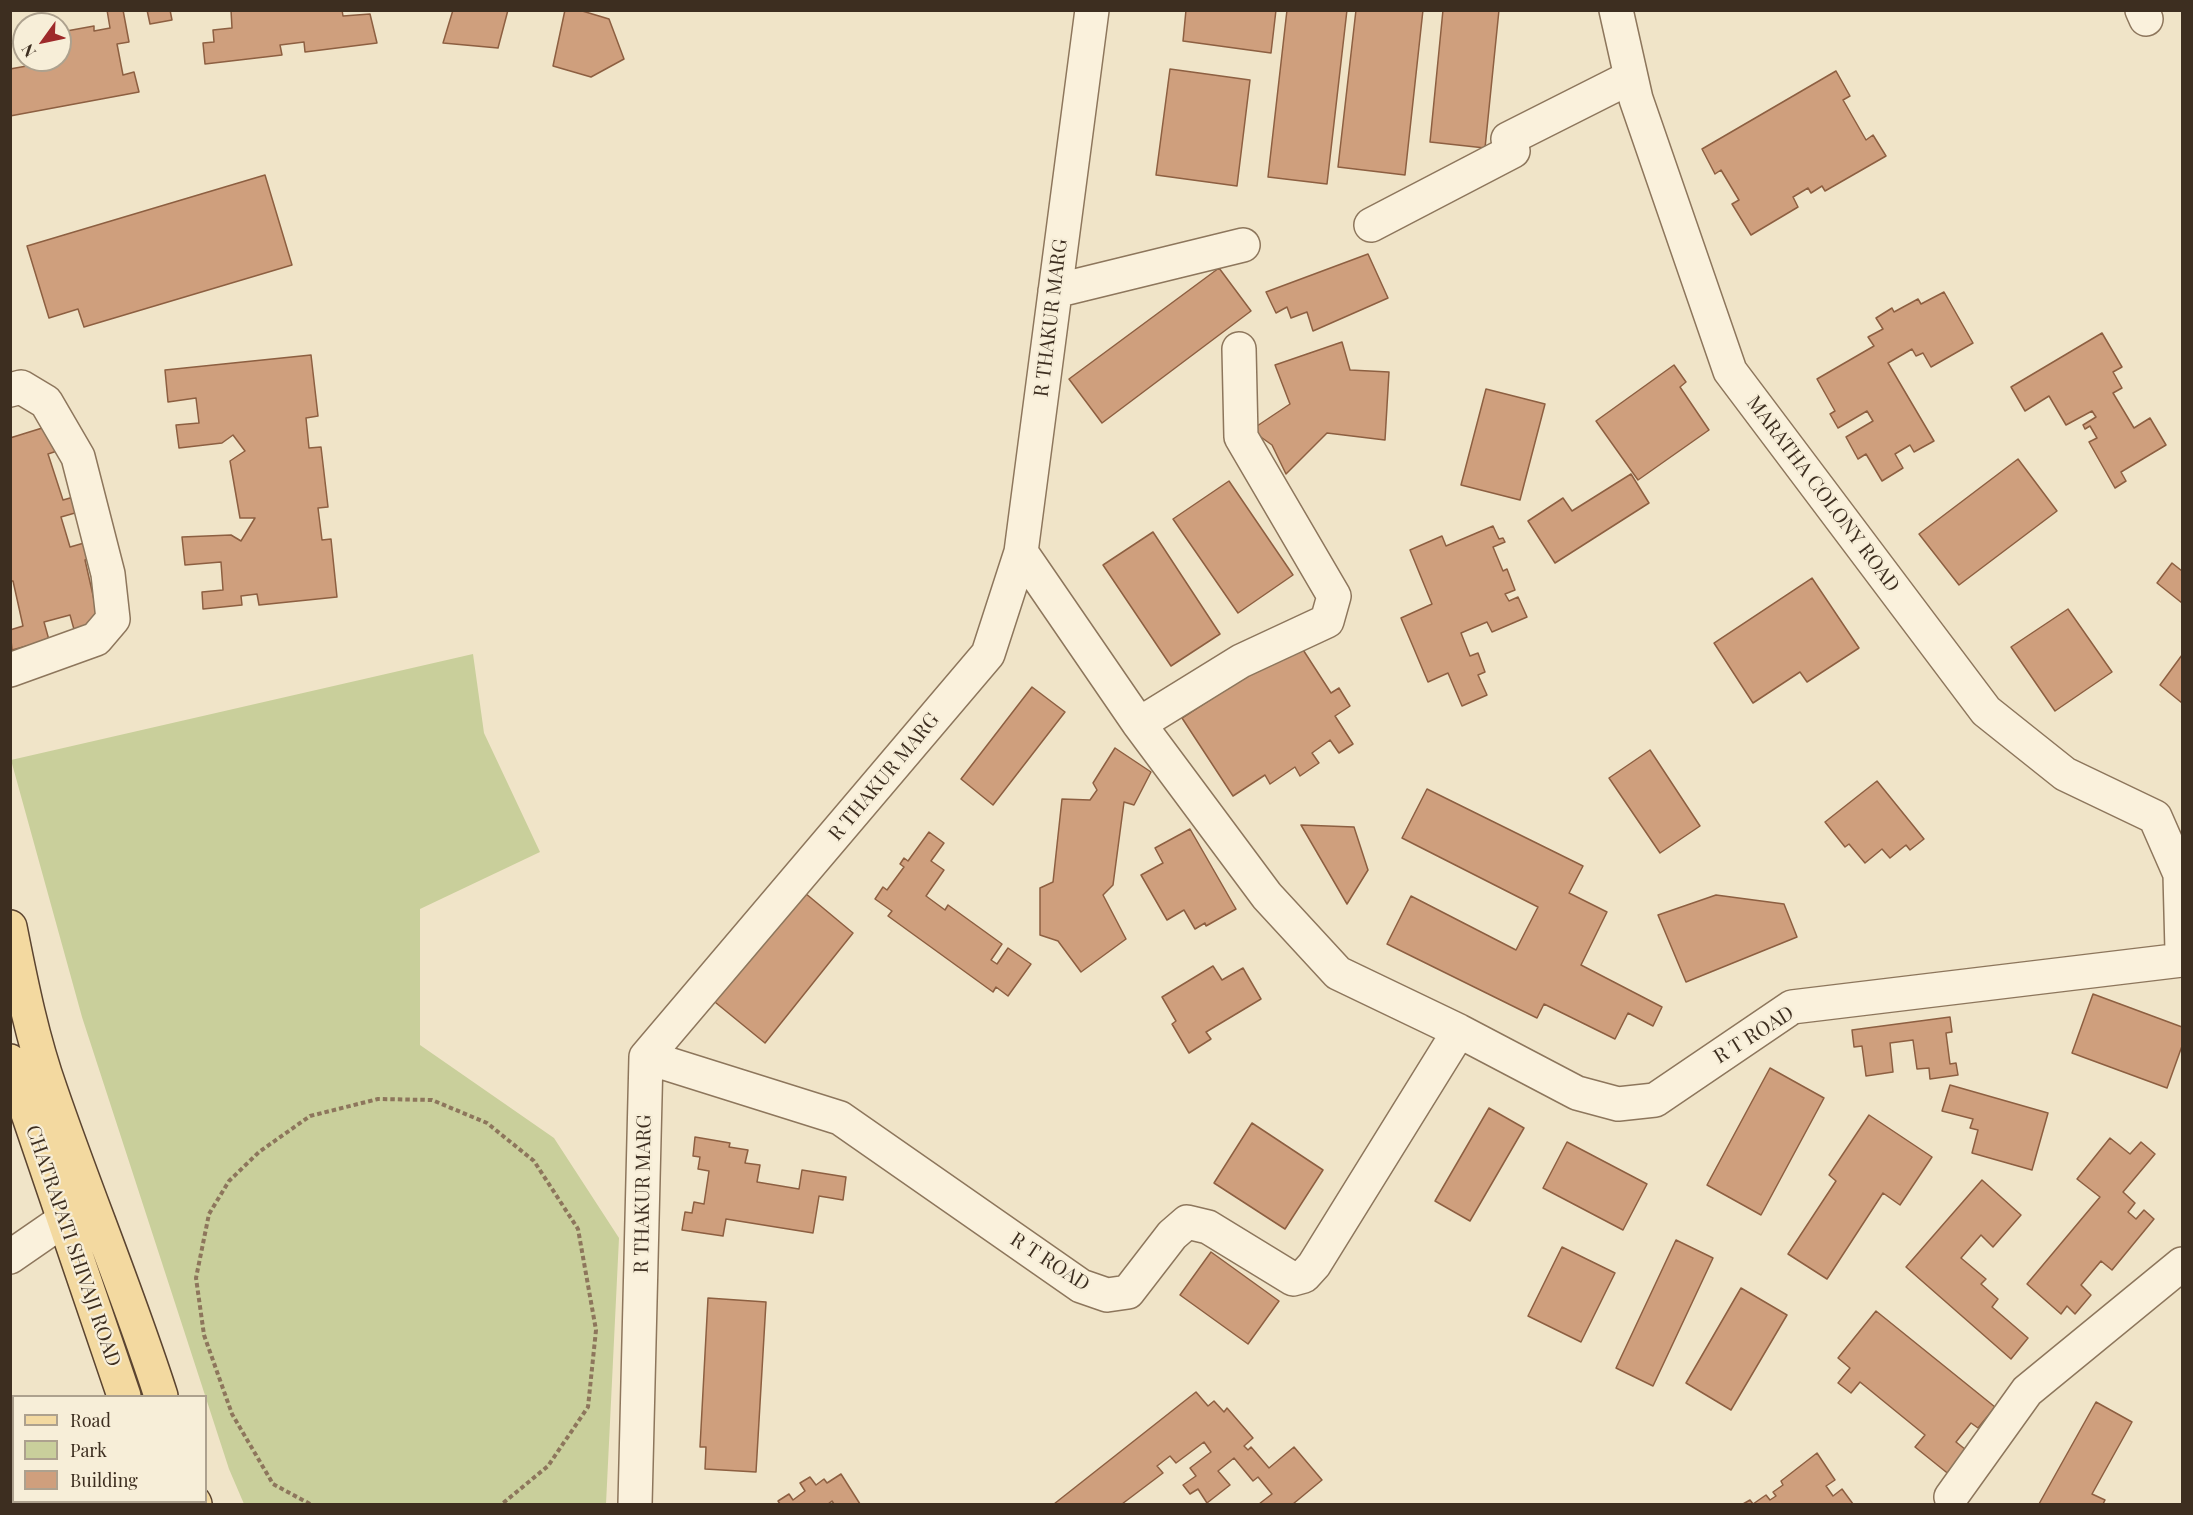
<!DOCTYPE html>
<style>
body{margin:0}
#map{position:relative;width:2193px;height:1515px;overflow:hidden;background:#f0e4c8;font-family:"Playfair Display",serif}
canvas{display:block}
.frame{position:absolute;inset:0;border:12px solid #3d2e20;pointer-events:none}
.legend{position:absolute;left:12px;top:1395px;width:195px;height:108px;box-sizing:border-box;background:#f7eed8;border:2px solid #ada18e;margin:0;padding:8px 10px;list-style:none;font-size:18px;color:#3d2e20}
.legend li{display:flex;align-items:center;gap:12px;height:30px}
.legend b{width:30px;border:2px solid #ada18e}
.north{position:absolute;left:12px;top:12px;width:60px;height:60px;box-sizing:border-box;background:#f7eed8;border:2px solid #ada18e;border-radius:50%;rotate:237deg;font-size:16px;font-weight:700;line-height:24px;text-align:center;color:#3d2e20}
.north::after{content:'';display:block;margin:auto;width:21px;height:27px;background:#9e2a2b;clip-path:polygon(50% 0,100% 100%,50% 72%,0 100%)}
</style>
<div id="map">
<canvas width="2193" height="1515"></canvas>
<div class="frame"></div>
<ul class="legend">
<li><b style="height:8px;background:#f3d9a0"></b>Road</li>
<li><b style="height:16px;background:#c9cf9b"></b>Park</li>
<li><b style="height:16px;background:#cf9f7d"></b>Building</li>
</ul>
<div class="north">N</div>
</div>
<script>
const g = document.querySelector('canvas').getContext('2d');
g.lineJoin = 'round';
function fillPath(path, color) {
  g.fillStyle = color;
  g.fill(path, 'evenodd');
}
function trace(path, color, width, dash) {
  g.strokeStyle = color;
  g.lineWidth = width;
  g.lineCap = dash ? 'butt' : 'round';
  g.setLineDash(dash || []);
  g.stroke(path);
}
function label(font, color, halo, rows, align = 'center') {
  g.font = font + ' "Playfair Display",serif';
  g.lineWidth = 4.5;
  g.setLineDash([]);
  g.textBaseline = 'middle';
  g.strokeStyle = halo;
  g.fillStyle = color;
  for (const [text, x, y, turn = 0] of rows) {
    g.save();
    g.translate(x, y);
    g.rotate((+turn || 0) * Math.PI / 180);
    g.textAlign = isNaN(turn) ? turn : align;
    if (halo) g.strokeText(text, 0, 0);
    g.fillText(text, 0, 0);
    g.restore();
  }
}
const green = new Path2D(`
 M473,654L484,733L540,852L420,909V1045L554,1138L619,1238L606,1504H244L229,1469L82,1017L11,760Z`);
const building = new Path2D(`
 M107,10H123L129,42L117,44L123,75L134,72L139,92L10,116V69L60,60V49L63,48L61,32L94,26V31L110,28Z
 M147,10H170L172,20L150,24Z
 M231,10H342L343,16L370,14L377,43L305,52L304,42L280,45L282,55L205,64L203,43L214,42L213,30L232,28Z
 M453,10H508L498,48L443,43Z
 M565,10H579L609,19L624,59L591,77L553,66Z
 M1186,10H1276L1271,53L1183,41Z
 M1287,10H1347L1327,184L1268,177Z
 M1356,10H1423L1405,175L1338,167Z
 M1443,10H1499L1485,148L1430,142Z
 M1170,69L1250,80L1237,186L1156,175Z
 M1836,71L1850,96L1843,100L1866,140L1873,135L1886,156L1825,191L1822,186L1811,193L1808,188L1793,197L1798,207L1751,235L1732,204L1739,200L1721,170L1715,174L1702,149Z
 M265,175L292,265L84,327L78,309L49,318L27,246Z
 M1368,254L1388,298L1313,331L1307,312L1291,318L1287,307L1276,313L1266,292Z
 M1219,268L1251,311L1102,423L1069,379Z
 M1944,292L1973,343L1931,367L1923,353L1916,356L1912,349L1888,363L1934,441L1914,452L1910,445L1895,454L1903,468L1882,481L1866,454L1858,459L1846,437L1873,421L1867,411L1838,428L1830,414L1835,411L1817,379L1874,346L1868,337L1883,329L1876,318L1892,308L1894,312L1918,299L1921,304Z
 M2102,333L2122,367L2113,372L2122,388L2113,393L2134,428L2150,418L2166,445L2121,472L2126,481L2115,488L2089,442L2097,438L2090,426L2085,429L2083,425L2096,417L2092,411L2066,425L2049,396L2025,411L2011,387Z
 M1342,342L1350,370L1389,372L1385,440L1327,433L1286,474L1272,445L1251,430L1290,404L1275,365Z
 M311,355L318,416L306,418L309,448L321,447L328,507L318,508L322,540L331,539L337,597L259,605L257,594L241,596L242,605L203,609L202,592L223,590L221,562L185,565L182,537L231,535L241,541L255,518H240L230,461L245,451L233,435L222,443L179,448L176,425L199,423L196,398L168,402L165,370Z
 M1674,365L1686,382L1680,387L1709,430L1638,480L1596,421Z
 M1486,389L1545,404L1520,500L1461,485Z
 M55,424L63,449L48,454L63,500L77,496L82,511L61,517L70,547L91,541L96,557L85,560L95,604L107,624L75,633L70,615L44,622L49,640L12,650L10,630L23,626L13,581H10V438Z
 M2018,459L2057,511L1959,585L1919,534Z
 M1631,474L1649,503L1555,563L1528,521L1563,498L1572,511Z
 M1229,481L1293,575L1238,613L1173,519Z
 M1493,526L1499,539L1503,538L1505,542L1493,547L1503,571L1507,569L1515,590L1505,594L1509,601L1518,597L1527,617L1492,632L1487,622L1461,633L1470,656L1478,653L1485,672L1478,675L1487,695L1462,706L1448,673L1428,682L1401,618L1432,604L1410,550L1442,536L1446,546Z
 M1153,532L1220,634L1171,666L1103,565Z
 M2172,563L2182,571V603L2157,583Z
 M1812,578L1859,648L1807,682L1800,672L1753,703L1714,643Z
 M2068,609L2112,672L2055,711L2011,647Z
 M1298,642L1331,693L1339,688L1350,706L1335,716L1353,744L1339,753L1330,740L1312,753L1319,763L1300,776L1295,767L1270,784L1265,775L1233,796L1182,718Z
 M2182,655V703L2160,685Z
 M1032,687L1065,712L993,805L961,779Z
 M1115,748L1151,772L1134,805L1124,802L1113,885L1103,895L1126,939L1081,972L1058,941L1040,935V888L1053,882L1062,799L1090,800L1097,790L1093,783Z
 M1650,750L1700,826L1660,853L1609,778Z
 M1877,781L1924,839L1910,850L1906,845L1890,858L1882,849L1865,863L1849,844L1845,847L1825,822Z
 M1427,789L1583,866L1569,893L1607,912L1581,965L1662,1007L1653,1026L1628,1013L1615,1039L1544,1004L1537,1018L1387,944L1411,896L1516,950L1538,907L1402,838Z
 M1301,825L1354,827L1368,870L1347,904Z
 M1190,829L1236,909L1206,926L1205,923L1195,929L1184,910L1167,920L1141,875L1163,863L1155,848Z
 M929,832L944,843L931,861L944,870L926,896L945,910L948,905L1002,944L991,960L997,964L1008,948L1031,964L1008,996L996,987L993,992L888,916L892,911L875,899L883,887L887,890L904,867L900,864L904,858L908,861Z
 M799,888L853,933L765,1043L710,998Z
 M1716,895L1784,904L1797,937L1686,982L1658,915Z
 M1213,966L1222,980L1243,968L1261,999L1206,1032L1211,1039L1189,1053L1172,1024L1176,1021L1162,997Z
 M2093,994L2182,1027V1046L2167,1088L2072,1053Z
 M1950,1017L1952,1032L1946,1033L1950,1064L1956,1063L1958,1075L1930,1079L1929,1068L1917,1069L1913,1040L1890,1043L1893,1072L1866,1076L1862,1046L1854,1047L1852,1030Z
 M1770,1068L1824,1098L1761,1215L1707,1185Z
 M1950,1085L2048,1113L2032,1170L1972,1153L1978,1130L1970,1128L1973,1119L1942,1111Z
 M1489,1108L1524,1128L1470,1221L1435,1201Z
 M1869,1115L1932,1157L1900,1205L1883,1193L1827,1279L1788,1254L1836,1181L1829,1175Z
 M1252,1123L1323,1170L1285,1229L1214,1183Z
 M695,1137L730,1143L729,1147L748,1150L745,1163L760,1165L757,1182L799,1189L802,1170L846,1177L843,1200L819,1196L813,1233L726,1219L723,1236L682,1230L685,1212L692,1213L694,1202L704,1204L709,1171L698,1169L700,1157L693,1156Z
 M2110,1138L2130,1154L2141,1142L2155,1154L2123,1192L2135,1203L2128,1212L2136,1219L2144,1210L2154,1219L2112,1270L2101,1261L2081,1285L2091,1295L2075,1314L2067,1306L2061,1314L2027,1284L2100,1197L2077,1179Z
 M1567,1142L1647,1184L1623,1230L1543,1188Z
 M1982,1180L2021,1215L1993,1247L1981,1235L1961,1258L1986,1279L1981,1284L1998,1299L1992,1307L2028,1338L2011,1359L1906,1267Z
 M1676,1240L1713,1258L1653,1386L1616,1368Z
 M1562,1247L1615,1273L1581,1342L1528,1316Z
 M1211,1252L1279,1301L1248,1344L1180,1295Z
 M1741,1288L1787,1315L1731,1410L1686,1383Z
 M708,1298L766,1302L756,1472L705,1469L706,1447H700Z
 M1876,1311L1995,1407L1978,1428L1971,1423L1956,1442L1975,1457L1956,1480L1915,1447L1925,1435L1860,1382L1851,1393L1838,1383L1850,1368L1838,1358Z
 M1196,1392L1208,1406L1214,1401L1224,1412L1227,1408L1253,1438L1244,1446L1248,1450L1251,1447L1269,1468L1294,1447L1322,1480L1293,1504H1259L1272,1494L1258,1477L1253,1481L1234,1458L1218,1471L1230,1485L1207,1503L1198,1489L1190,1494L1183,1485L1196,1476L1190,1468L1211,1452L1204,1442L1176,1463L1170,1456L1157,1466L1163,1473L1122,1504H1054Z
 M2096,1402L2132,1422L2092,1494L2105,1500L2103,1504H2039Z
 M1817,1453L1835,1480L1826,1486L1833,1496L1842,1489L1853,1504H1743L1750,1500L1753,1504L1766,1495L1770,1500L1776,1496L1773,1492L1783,1485L1781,1481Z
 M841,1474L860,1504H834L832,1501L828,1504H780L778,1501L789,1494L793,1500L805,1491L800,1483L810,1477L816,1485L824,1479L827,1483Z`);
const path = new Path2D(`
 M310,1504L273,1484L232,1414L204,1335L196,1278L209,1214L229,1181L259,1152L310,1116L378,1099L432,1100L487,1123L534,1161L578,1229L596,1330L588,1407L548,1466L502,1504`);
const minor = new Path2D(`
 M1616,10L1636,99L1730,371L1986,711L2065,774L2155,817L2180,874L2182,951
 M2142,10L2146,19
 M1371,225L1513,151L1508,139L1631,77
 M1055,291L1243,245
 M10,390L21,387L46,402L78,457L108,574L113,619L96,639L10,670
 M1021,552L1139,724L1267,896L1338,973L1459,1031L1577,1093L1618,1104L1655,1100L1792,1007L2182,960
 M1139,724L1241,661L1327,621L1334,596L1241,437L1239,349
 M646,1057L840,1118L1081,1286L1107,1295L1128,1292L1172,1235L1187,1222L1208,1227L1293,1279L1304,1276L1314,1265L1459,1031
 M10,1257L65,1219
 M1951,1497L2027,1391L2182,1264
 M635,1504L646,1057L988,654L1021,552L1092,10`);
const major = new Path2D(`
 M10,927C21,982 32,1038 51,1091C86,1193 128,1293 161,1396
 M10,1061L124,1396
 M158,1502L159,1504
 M194,1502L195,1504`);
const streetNames = [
 ["R THAKUR MARG",1051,318,-83],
 ["MARATHA COLONY ROAD",1823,494,53],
 ["R THAKUR MARG",884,777,-50],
 ["R T ROAD",1754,1035,-32],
 ["R THAKUR MARG",643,1194,-89],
 ["CHATRAPATI SHIVAJI ROAD",73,1246,71],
 ["R T ROAD",1050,1262,33]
];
fillPath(green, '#c9cf9b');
fillPath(building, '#cf9f7d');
trace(building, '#8d5f41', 1.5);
trace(minor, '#8d765c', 36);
trace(major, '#5b4430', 36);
trace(path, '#8d765c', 4, [4.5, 3]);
trace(minor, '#faf1dc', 33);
trace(major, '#f3d9a0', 33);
label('20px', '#3d2e20', '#f7eed8', streetNames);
</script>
